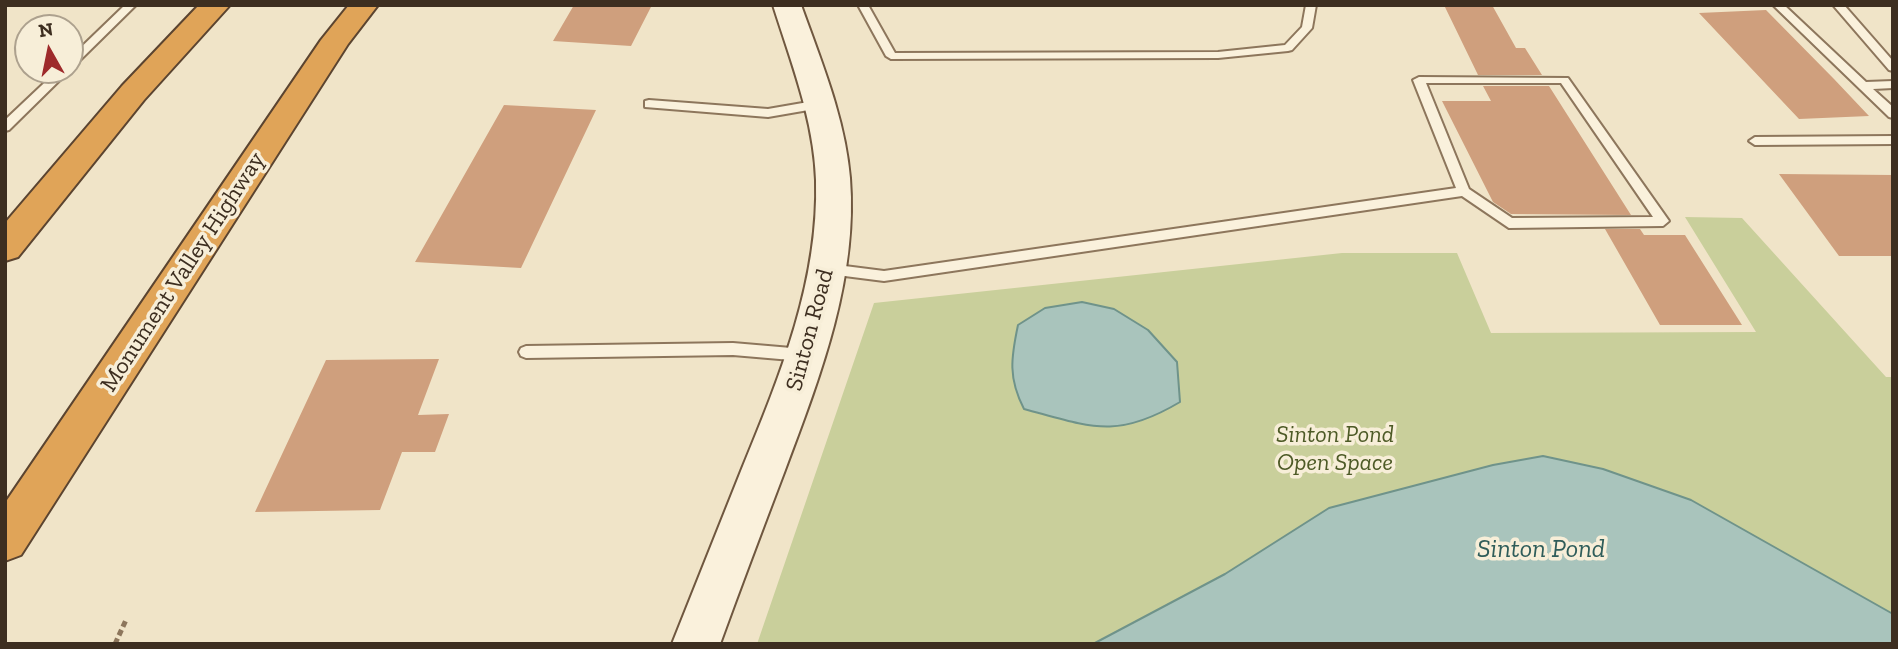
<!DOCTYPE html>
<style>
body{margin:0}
#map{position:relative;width:1898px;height:649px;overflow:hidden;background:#f0e4c8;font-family:"Zilla Slab",serif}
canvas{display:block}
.frame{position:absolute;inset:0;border:7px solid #3d2e20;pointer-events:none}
.north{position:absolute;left:14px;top:14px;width:70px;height:70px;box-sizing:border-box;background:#f7eed8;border:2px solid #ada18e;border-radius:50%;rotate:351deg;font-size:19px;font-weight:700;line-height:28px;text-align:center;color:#3d2e20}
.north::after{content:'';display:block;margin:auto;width:24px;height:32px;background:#9e2a2b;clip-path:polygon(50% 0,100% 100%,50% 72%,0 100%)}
</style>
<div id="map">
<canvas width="1898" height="649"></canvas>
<div class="frame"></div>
<div class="north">N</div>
</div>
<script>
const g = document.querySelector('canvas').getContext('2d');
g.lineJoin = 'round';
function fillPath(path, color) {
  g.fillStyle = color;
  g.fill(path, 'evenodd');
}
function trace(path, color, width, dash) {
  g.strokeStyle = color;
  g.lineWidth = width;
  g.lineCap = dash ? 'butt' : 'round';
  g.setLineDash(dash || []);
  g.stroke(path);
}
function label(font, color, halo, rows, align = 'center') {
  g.font = font + ' "Zilla Slab",serif';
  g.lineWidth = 7;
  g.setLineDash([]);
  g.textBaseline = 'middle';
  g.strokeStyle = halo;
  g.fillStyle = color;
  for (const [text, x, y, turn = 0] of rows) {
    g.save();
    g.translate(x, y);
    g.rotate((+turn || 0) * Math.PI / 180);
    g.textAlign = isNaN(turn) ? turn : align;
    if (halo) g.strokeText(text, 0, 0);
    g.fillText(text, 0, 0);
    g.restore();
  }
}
const green = new Path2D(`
 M1685,217L1742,218L1886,377H1893V644H757L874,303L1342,253H1457L1491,333L1756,332Z`);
const water = new Path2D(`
 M1082,302L1114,309L1148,330L1177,362L1180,402C1116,440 1091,427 1024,409C1008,378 1011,358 1018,325L1045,308Z
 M1543,456L1603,469L1691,500L1893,614V644H1093L1225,574L1329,508L1493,465Z`);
const building = new Path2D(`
 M574,5H652L631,46L553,41Z
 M1444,5H1492L1516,48H1525L1542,75H1478Z
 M1766,10L1834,79L1869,116L1799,119L1699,13Z
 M1483,86H1549L1631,215L1511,214L1493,202L1442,101H1491Z
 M504,105L596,110L521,268L415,262Z
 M1779,174L1893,175V256H1839Z
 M1605,229H1640L1644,235H1685L1742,325H1660Z
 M439,359L418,415L449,414L435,452H402L380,510L255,512L326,360Z`);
const path = new Path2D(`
 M115,644L126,620`);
const lane = new Path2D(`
 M125,5H136L74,66L70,67V58Z
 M858,5H868L895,53L1218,52L1285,45L1302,27L1306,5H1316L1312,28L1292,50L1288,51L1218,58L891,59L886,56Z
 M1773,5H1784L1866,82L1893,81V88L1873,89L1893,107V118L1889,117Z
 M1833,5H1844L1893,61V71L1889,70Z
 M58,70H70L9,130L5,131V120Z
 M1419,77L1568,78L1669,221L1663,226L1509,228L1462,196L884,281L829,274L822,269L829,264L884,271L1456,188L1413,80ZM1426,83H1561L1653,217L1512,218L1469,189Z
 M649,100L768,109L820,100L826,104L820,108L768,117L645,107V101Z
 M1893,136V144L1755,145L1749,141L1755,137Z
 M733,343L803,349L808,351L810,355L808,359L803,361L733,355L526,358L521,356L519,352L521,348L526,346Z`);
const secondary = new Path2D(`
 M773,5H801C821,61 845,118 850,178C858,279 820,377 785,470C763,528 741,586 720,644H672C695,586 718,529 741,471C779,378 819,283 816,180C814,120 791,62 773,5Z`);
const highway = new Path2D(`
 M199,5H230L144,100L18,257L5,261V223L122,86Z
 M349,5H378L348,44L21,555L5,561V503L321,40Z`);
const streetNames = [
 ["Monument Valley Highway",183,272,-57],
 ["Sinton Road",810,330,-75]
];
const parkNames = [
 ["Sinton Pond",1335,435],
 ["Open Space",1335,463]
];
const waterNames = [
 ["Sinton Pond",1541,550]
];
fillPath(green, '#c9cf9b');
fillPath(water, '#a9c4bc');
trace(water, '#6f938a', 2);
fillPath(building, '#cf9f7d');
trace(lane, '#8d765c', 4);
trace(secondary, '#6f573f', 4);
trace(highway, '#5b4430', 4);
trace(path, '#8d765c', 5, [6, 3.5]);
fillPath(lane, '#faf1dc');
fillPath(secondary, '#faf1dc');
fillPath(highway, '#e0a458');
label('24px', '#3d2e20', '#f7eed8', streetNames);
label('italic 24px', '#4d5a26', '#f7eed8', parkNames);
label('italic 26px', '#2f5d5a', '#f7eed8', waterNames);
</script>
